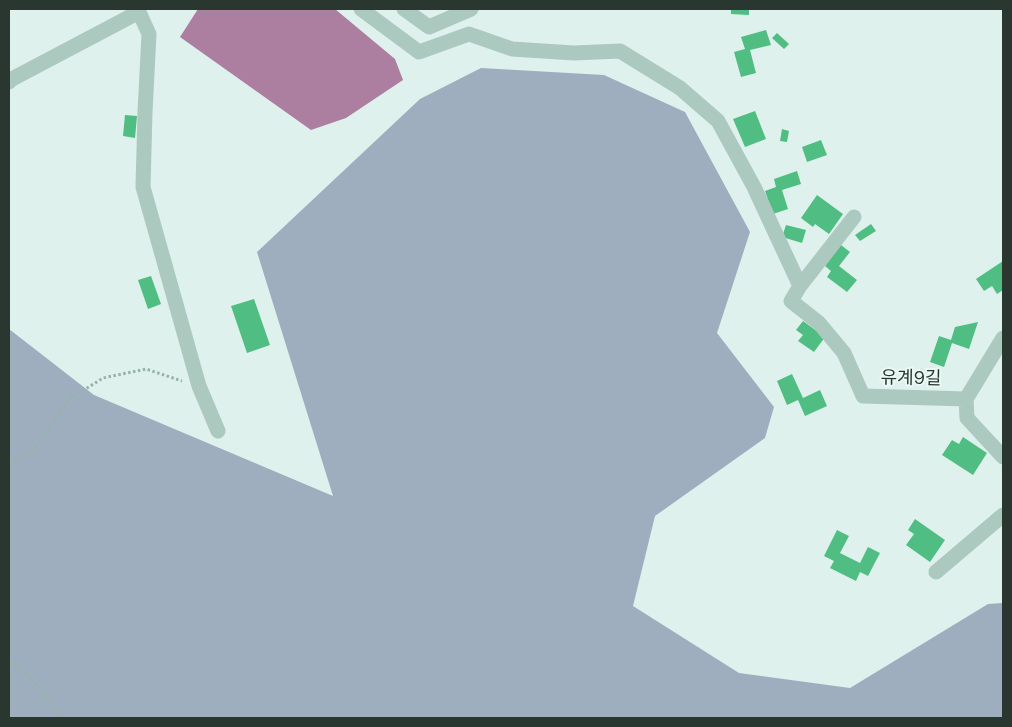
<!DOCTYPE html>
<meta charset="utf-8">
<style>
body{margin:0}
#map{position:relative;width:1012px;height:727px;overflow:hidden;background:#dff1ec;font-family:"DM Sans",sans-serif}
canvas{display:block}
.frame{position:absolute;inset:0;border:10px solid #2a3731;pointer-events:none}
</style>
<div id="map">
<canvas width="1012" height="727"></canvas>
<div class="frame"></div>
</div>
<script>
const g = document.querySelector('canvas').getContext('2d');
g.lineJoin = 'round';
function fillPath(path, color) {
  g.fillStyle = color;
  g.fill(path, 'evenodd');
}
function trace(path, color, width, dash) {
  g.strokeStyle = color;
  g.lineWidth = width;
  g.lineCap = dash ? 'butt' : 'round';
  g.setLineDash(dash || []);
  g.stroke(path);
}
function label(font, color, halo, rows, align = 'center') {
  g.font = font + ' "DM Sans","Noto Sans KR",sans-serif';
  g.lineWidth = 4;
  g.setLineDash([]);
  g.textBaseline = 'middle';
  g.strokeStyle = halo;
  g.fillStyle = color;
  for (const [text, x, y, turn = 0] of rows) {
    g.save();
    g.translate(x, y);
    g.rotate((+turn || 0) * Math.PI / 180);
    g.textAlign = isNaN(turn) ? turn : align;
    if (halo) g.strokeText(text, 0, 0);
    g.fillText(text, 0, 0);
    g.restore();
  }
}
const green = new Path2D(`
 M481,68L604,75L685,112L750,232L717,333L774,407L765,438L655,516L633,606L739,673L850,688L988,604L1003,603V718H9V329L94,395L333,496L257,252L420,99Z`);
const water = new Path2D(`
 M198,9H335L395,59L403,80L346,118L311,130L180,37Z`);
const building = new Path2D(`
 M731,9H749V15L731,14Z
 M766,30L771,45L750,50L756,73L741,77L734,52L745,49L741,37Z
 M777,33L789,44L784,49L772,38Z
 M755,111L766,139L745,147L733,119Z
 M125,115L137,116L135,138L123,136Z
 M782,129L789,131L787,142L780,141Z
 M821,140L827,155L807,162L802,147Z
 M797,171L801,184L782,190L788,209L773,214L765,191L776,187L774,179Z
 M817,195L843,214L829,234L815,224L813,227L801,218Z
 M871,224L876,231L860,241L855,235Z
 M786,225L806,230L802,243L782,237Z
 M841,245L850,252L839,266L857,280L847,292L827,277L831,271L825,266Z
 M1003,261V290L997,294L992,286L984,291L976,279Z
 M151,276L161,304L148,309L138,280Z
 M254,299L270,345L247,353L231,306Z
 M803,321L825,337L814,352L798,341L803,335L796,330Z
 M978,322L969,349L952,343L944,367L930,362L939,336L951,340L955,327Z
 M792,374L803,398L820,390L827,406L805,416L798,400L787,405L777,381Z
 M963,437L987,453L973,475L942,455L952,440L959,444Z
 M915,519L945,540L930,562L906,545L914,534L908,530Z
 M837,530L849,536L840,553L860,563L868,547L880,553L868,576L860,572L856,581L830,568L834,561L824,556Z`);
const path = new Path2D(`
 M9,461L17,460L33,450L52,425L68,400L103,378L146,369L182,381
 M9,661C30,671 48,700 62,718`);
const minor = new Path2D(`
 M361,9L419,52L469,34L512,49L574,53L620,51L680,88L718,121L754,187L800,286
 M404,9L429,27L471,9
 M9,82L12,79L139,12L149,34L145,112L143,187L199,386L218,431
 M854,217L800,286L791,301L819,323L844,353L863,396L966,399L1003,338
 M966,399L967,418L1003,457
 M936,572L1003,515`);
const streetNames = [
 ["유계9길",911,379,1]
];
fillPath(green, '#9faebf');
fillPath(water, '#ac7fa1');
fillPath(building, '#50be82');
trace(path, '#95b4a9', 3, [2.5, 2.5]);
trace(minor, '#abc9bf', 15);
label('18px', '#2a3731', '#ebf9f5', streetNames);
</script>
